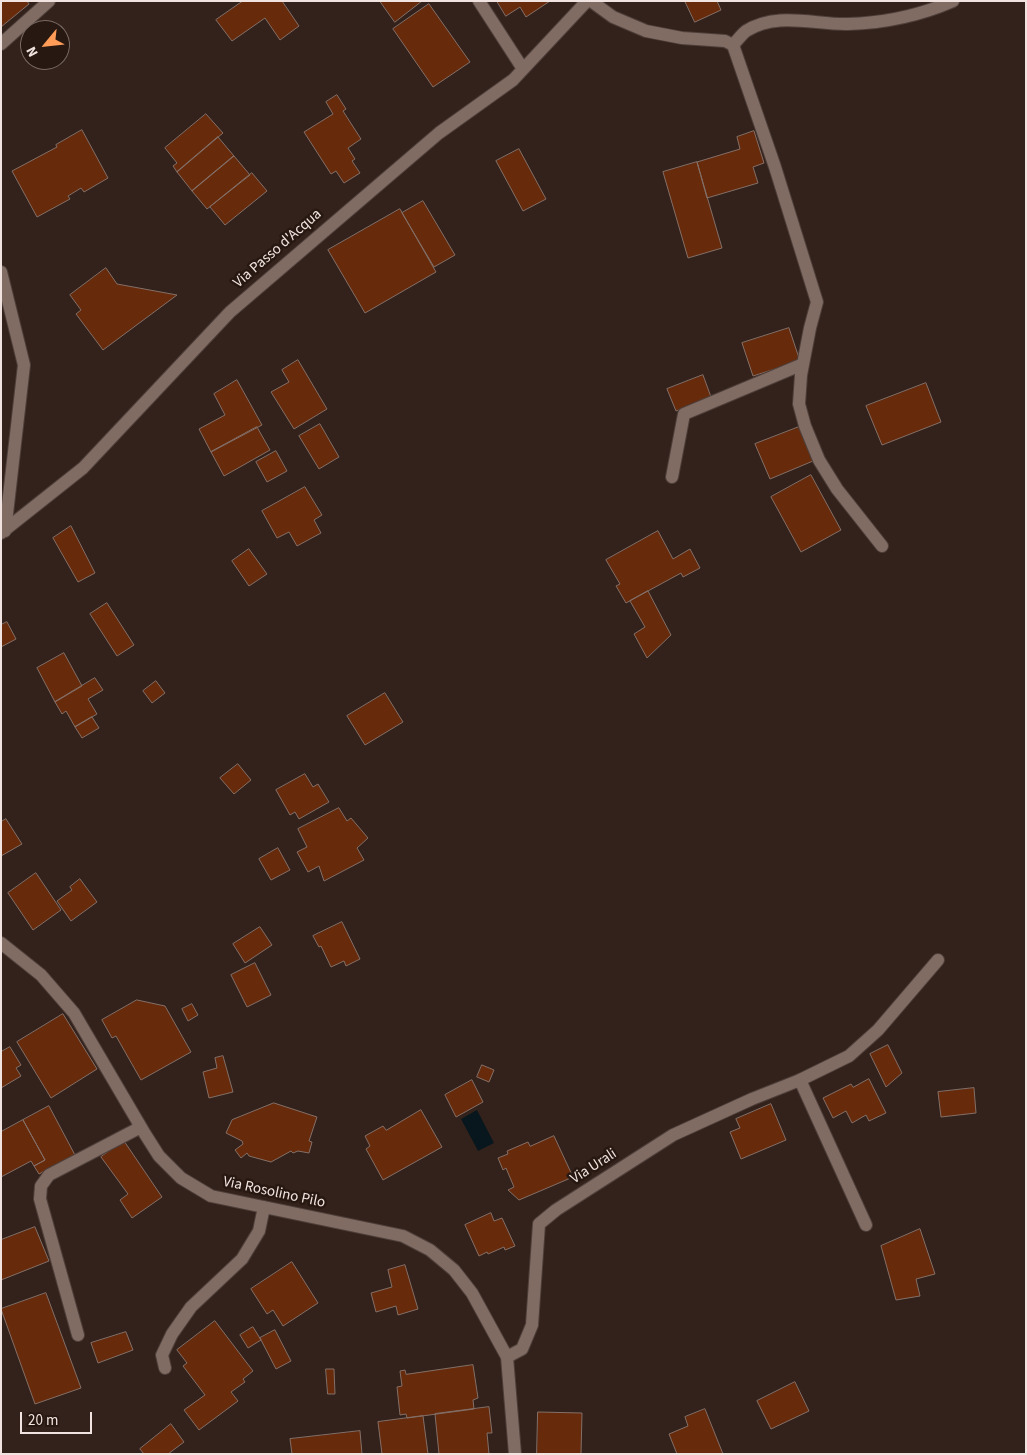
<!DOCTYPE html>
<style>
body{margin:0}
#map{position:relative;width:1027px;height:1455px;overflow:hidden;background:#33221b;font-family:"Source Sans 3",sans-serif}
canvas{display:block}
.frame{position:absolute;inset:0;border:2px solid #f1e4e0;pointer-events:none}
.north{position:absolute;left:20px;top:20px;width:50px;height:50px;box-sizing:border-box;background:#281812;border:1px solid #786a64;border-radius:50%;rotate:242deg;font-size:14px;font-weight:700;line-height:20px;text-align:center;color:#f1e4e0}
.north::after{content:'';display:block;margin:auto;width:18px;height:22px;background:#fe9c58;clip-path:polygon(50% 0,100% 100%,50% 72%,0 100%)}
.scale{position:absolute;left:20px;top:1412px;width:72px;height:22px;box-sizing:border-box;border:2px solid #f1e4e0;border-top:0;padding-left:6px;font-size:15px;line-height:18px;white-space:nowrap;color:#f1e4e0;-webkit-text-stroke:4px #281812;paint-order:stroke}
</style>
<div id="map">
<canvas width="1027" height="1455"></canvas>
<div class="frame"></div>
<div class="north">N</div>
<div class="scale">20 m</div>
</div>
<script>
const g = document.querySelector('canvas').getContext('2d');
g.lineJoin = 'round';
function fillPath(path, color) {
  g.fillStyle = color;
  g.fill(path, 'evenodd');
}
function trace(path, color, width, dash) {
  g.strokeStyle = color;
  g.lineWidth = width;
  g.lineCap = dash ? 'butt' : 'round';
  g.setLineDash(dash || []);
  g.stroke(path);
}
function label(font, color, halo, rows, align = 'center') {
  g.font = font + ' "Source Sans 3",sans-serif';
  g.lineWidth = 5;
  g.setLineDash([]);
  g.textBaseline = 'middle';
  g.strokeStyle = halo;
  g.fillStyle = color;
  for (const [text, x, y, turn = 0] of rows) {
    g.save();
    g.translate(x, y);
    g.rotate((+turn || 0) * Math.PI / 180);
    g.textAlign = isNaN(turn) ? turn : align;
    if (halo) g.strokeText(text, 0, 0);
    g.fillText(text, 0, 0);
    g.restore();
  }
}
const water = new Path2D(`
 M477,1110L494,1143L478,1151L461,1119Z`);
const building = new Path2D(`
 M1,1H27L29,4L1,27Z
 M243,1H282L299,26L280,40L265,18L232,41L216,20Z
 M380,1H422L395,22Z
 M497,1H550L526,17L520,7L506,16Z
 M685,1H717L721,10L695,22Z
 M429,4L470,62L433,87L393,29Z
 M337,95L346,109L343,111L361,139L348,148L355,159L352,161L360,173L344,183L336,171L331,174L304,132L333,114L326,102Z
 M206,114L223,133L177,172L173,166L177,163L165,148Z
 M82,130L108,178L84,192L81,188L68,196L70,199L37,217L12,171L57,147L56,145Z
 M754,131L764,163L753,167L758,183L707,198L697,162L740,149L737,137Z
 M218,137L234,156L192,191L177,172Z
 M519,149L546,199L523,211L496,161Z
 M234,156L250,175L207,209L192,191Z
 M697,162L722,248L688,258L663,172Z
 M252,173L267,191L225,225L210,207Z
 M423,201L455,255L434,267L402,213Z
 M400,209L436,272L365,313L328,250Z
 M106,268L117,284L177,295L103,350L76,314L81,310L70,295Z
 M789,328L800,361L753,376L742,343Z
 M298,360L327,409L294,429L271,392L289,382L282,370Z
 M703,375L711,397L676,411L667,389Z
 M237,380L262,425L211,452L199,429L225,415L214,394Z
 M926,383L941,422L882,445L866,406Z
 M320,424L339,457L319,469L299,436Z
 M257,427L270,450L224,476L211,452Z
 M799,427L813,461L770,479L755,444Z
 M276,451L287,471L267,482L256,462Z
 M811,475L841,530L801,552L771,497Z
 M305,487L322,515L314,520L321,533L297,546L289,532L277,538L262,511Z
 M71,526L95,573L78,582L53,538Z
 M658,531L673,559L690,549L700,568L683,577L681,573L626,603L616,586L620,584L606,560Z
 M249,549L267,574L249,586L232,561Z
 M648,591L671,635L647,658L634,634L645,627L630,601Z
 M107,603L134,645L117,656L90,614Z
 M7,622L16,639L1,647V625Z
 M64,653L82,686L55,702L37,668Z
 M95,678L103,690L88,699L97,714L75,727L66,711L62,714L55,702Z
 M156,681L165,693L152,703L143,691Z
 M385,693L403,722L365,745L347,716Z
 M92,717L99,728L82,738L75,727Z
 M238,764L251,780L234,794L220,778Z
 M305,774L313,787L318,784L329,802L299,819L295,812L290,815L276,790Z
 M339,808L347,821L351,818L368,838L357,848L364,860L324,881L319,866L308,872L297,852L307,847L298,829Z
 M6,819L22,844L1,856V822Z
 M278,848L290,870L271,880L259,859Z
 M36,873L61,910L33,930L8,893Z
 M80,879L97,902L71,921L57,901L72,890L70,887Z
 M342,922L360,959L346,966L344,961L331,967L321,946L319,947L313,936Z
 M260,927L272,945L245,963L233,944Z
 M255,963L271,995L247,1007L231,975Z
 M137,1000L165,1006L191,1052L141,1080L116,1036L112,1038L102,1020Z
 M192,1004L198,1015L188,1021L182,1009Z
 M63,1014L97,1069L51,1098L17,1042Z
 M888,1045L902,1073L886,1087L870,1054Z
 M10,1047L21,1065L16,1068L21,1076L1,1088V1052Z
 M223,1056L233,1092L209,1098L203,1072L217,1068L215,1058Z
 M482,1065L494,1070L489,1082L477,1077Z
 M869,1079L886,1113L869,1121L866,1115L852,1123L846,1111L833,1118L823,1098L851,1084L853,1087Z
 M472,1080L483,1102L456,1117L445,1095Z
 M974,1088L976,1113L941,1117L938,1092Z
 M274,1103L317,1117L309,1141L312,1142L309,1153L298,1151L293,1153L291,1151L271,1162L249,1156L247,1153L241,1158L235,1150L243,1144L242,1141L226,1133L232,1120Z
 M771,1104L786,1140L741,1159L730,1132L740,1128L736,1119Z
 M49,1106L75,1155L39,1174L34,1166L45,1160L23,1120Z
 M421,1110L442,1147L383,1180L366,1149L370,1146L365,1136L383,1126L386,1130Z
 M23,1120L45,1160L34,1166L31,1161L1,1177V1132Z
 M554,1136L573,1177L519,1200L508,1190L514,1187L506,1168L503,1170L498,1158L508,1154L507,1151L528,1142L530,1146Z
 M124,1141L162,1197L132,1218L120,1200L128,1194L101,1157Z
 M491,1213L494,1221L502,1218L515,1246L505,1250L504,1247L488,1254L487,1252L479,1256L465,1225Z
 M35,1227L49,1261L1,1280V1240Z
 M920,1229L935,1274L916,1279L920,1296L896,1300L881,1246Z
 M292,1262L318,1303L283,1326L273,1310L267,1314L251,1289Z
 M405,1265L418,1309L398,1315L396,1306L376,1312L371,1293L392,1287L388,1270Z
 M46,1293L81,1388L35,1404L1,1309Z
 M215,1321L253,1371L243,1379L245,1382L231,1392L238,1401L199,1430L184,1410L205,1395L183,1366L187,1363L177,1350Z
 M253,1327L261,1340L248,1348L240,1335Z
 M275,1330L291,1361L276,1369L260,1338Z
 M126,1332L133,1350L98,1363L91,1343Z
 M473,1365L478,1398L473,1400L474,1409L407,1418L406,1414L400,1415L397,1387L402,1386L400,1371L405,1370L406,1374Z
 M326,1369H334L335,1394H328Z
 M795,1382L809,1411L771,1429L757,1401Z
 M489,1407L492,1433H487L489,1454H439L435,1414Z
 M705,1409L723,1454H677L669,1434L688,1426L685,1417Z
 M538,1412L582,1413L581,1454H537Z
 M423,1416L428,1454H382L378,1422Z
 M171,1424L184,1442L168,1454H144L140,1449Z
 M360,1431L362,1454H292L290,1439Z`);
const service = new Path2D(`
 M800,1080L866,1225`);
const minor = new Path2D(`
 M479,1L523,69
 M591,1L613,17L646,31L682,38L725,41L733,45L775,167L817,302L810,328L801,375L799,404L805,426L819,460L837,489L882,546
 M1,44L49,1
 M733,45C737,41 741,35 746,31C777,11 815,25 848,24C883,23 921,15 953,1
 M1,272L24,365L5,531
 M672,477L684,414L803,364
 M1,533L83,468L230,312L439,133L513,80L587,1
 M1,943L41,975L74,1013L145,1134L159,1156L181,1178L211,1196L403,1236L430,1250L454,1270L472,1293L507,1357L515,1454
 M78,1335L40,1199L41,1186L49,1175L141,1127
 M507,1357L522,1349L532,1325L539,1224L556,1210L673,1135L752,1099L800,1080L849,1056L878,1030L938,960
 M165,1368L162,1355L172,1334L191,1307L242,1259L259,1231L264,1207`);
const streetNames = [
 ["Via Passo d'Acqua",278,249,-41],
 ["Via Urali",594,1167,-33],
 ["Via Rosolino Pilo",274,1193,12]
];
fillPath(water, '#08171d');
fillPath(building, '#672b0c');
trace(building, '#846f67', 1);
trace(service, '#4e3f3a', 14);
trace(minor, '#4e3f3a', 14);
trace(service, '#816c64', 12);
trace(minor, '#816c64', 12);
label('15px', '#f1e4e0', '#281812', streetNames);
</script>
